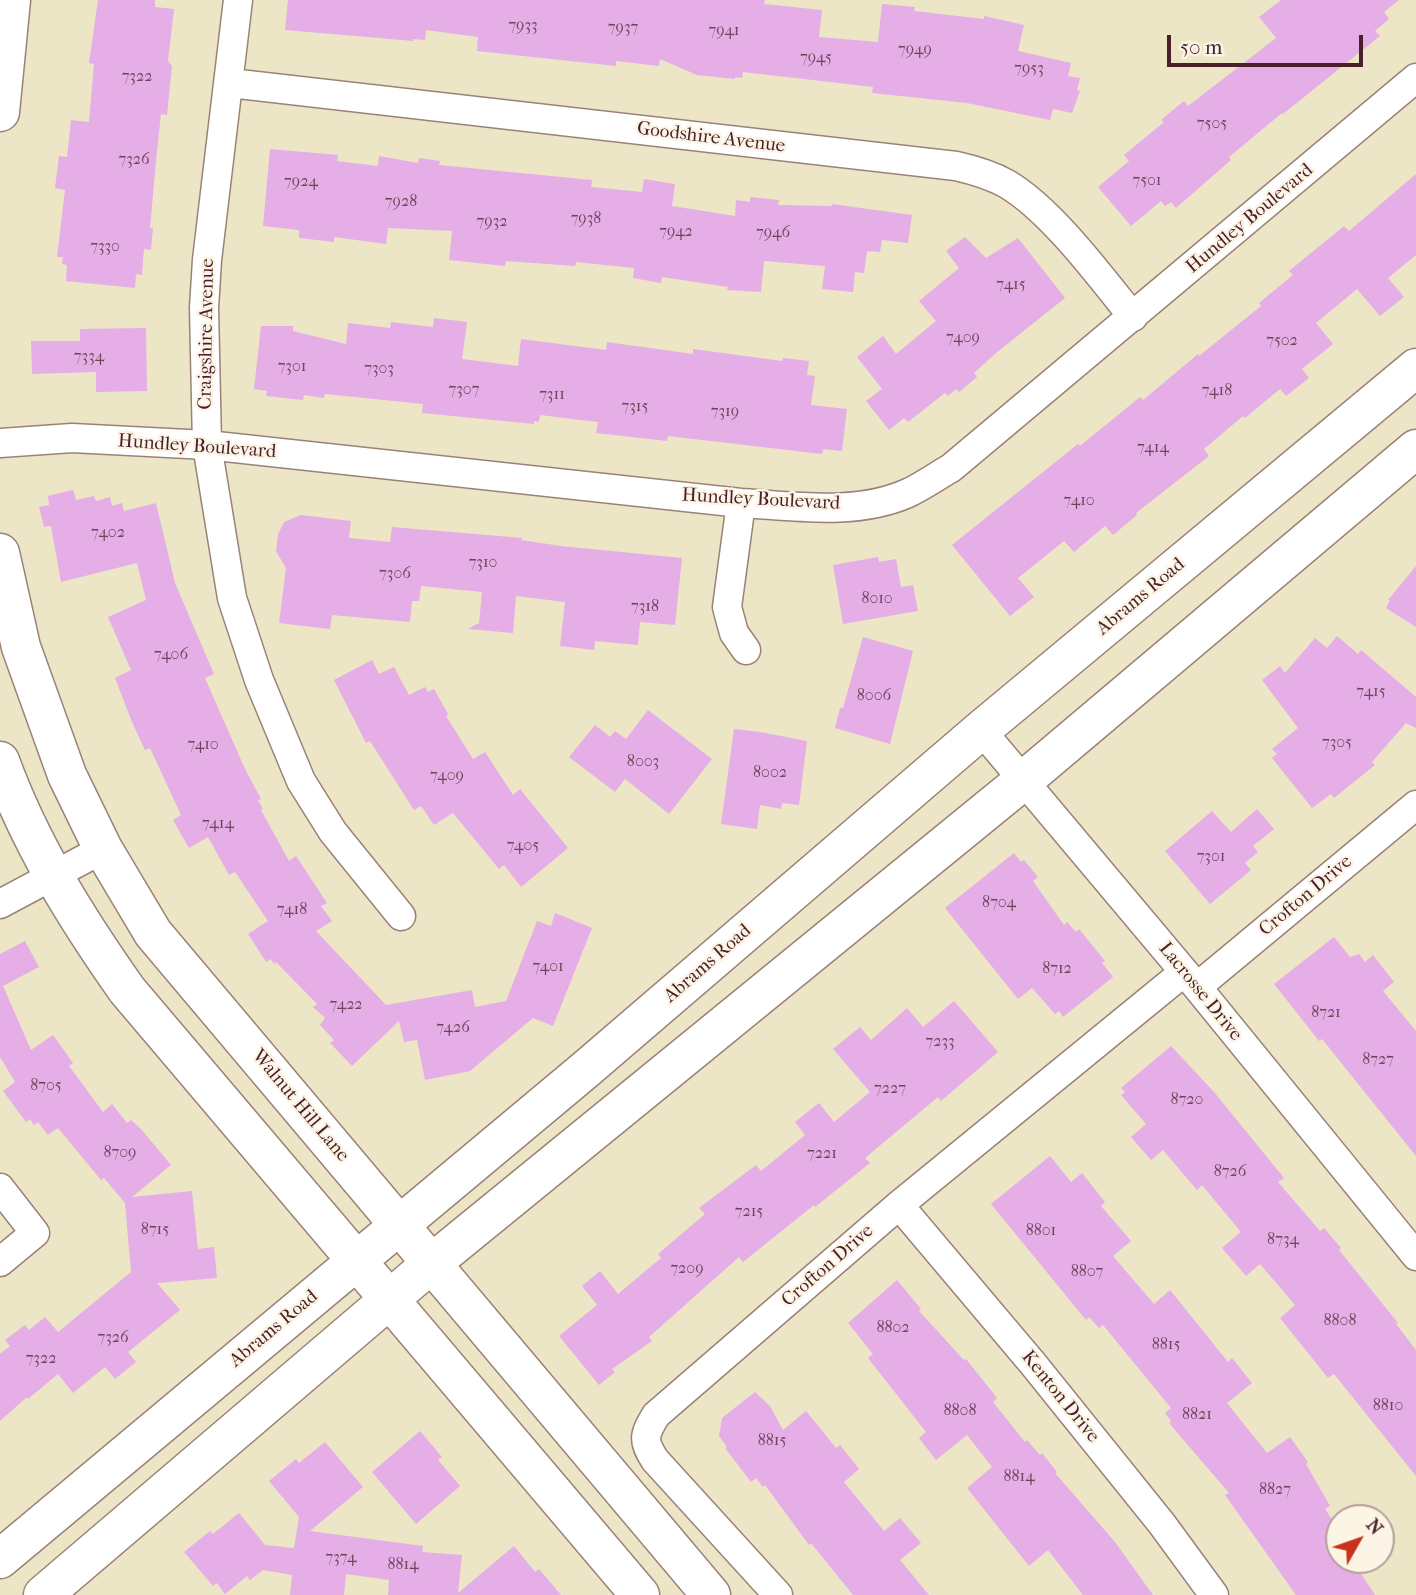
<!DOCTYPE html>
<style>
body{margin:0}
#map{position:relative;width:1416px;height:1595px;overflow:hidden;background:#ece5c6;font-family:"IM FELL French Canon",serif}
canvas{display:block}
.north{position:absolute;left:1325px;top:1504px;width:70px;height:70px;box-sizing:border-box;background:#fcf5e5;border:2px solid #b59f9b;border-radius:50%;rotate:50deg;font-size:19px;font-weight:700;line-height:28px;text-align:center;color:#4a1f2b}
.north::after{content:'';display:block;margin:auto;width:24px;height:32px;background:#c8321e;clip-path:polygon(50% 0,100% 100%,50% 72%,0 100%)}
.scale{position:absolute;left:1167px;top:35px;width:196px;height:32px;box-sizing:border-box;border:4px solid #4a1f2b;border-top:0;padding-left:9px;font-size:21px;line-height:24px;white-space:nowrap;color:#4a1f2b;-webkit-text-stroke:5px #fcf5e5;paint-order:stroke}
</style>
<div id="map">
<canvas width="1416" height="1595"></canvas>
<div class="north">N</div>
<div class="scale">50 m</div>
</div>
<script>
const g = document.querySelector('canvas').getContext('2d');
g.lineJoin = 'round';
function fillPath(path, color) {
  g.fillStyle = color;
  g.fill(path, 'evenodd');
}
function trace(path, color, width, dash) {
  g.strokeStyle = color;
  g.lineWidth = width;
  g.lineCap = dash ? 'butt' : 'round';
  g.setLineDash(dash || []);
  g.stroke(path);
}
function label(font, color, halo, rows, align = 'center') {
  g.font = font + ' "IM FELL French Canon",serif';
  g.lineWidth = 5;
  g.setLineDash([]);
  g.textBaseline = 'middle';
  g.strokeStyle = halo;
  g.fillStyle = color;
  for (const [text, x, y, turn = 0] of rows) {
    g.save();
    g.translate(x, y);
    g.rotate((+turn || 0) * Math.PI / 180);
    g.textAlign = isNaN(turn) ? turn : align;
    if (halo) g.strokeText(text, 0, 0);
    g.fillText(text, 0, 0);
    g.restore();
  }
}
const building = new Path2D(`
 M98,0H155V7L174,9L168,61L172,66L167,115L161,114L156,161L150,228H153L151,250L144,249L142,275L136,274L135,288L66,281L67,265L62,264L63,257H57L65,190L55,188L59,156L67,157L71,120L89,122L94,64L89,63Z
 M288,0H765L764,4L822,10L819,37L878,42L882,4L915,7L914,11L984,19V16L1024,25L1018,51L1071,63L1068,76L1080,78L1077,90L1080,91L1072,113L1053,109L1050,120L967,103L872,93L873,87L743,72L742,78L735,77V79L697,75L660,59L659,66L616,61V66L477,51L478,37L426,30L425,40L413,39V41L285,30Z
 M1281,0H1399L1384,12L1389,19L1375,31L1380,36L1283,114L1282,113L1229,157L1231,160L1176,208L1171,202L1165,206L1161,201L1131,226L1098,187L1129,161L1124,155L1164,122L1161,120L1184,101L1188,106L1276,38L1259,17Z
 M270,149L338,155L337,161L378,166L379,156L418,163L419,158L440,161L439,165L592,180L591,187L642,192L644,179L675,184L672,206L735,216L736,200L750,202V197L779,200L778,205L832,206V204L912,215L908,243L882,240L880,252L867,251L864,273L855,272L853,292L822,289L825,266L764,261L761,292L727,290L728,287L662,277L661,283L633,278L634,268L576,262L575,266L506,261L505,266L449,260L452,231L388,228L386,244L334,237V242L299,238V230L263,226Z
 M1416,174V255L1388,278L1404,297L1380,316L1357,289L1316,323L1333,344L1302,369L1309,378L1286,396L1280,389L1245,418L1243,416L1204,449L1209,456L1136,513L1137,515L1113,535L1105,526L1074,552L1064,541L1018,578L1034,597L1010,616L952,545L1078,444L1080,446L1140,397L1143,400L1198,354L1199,356L1261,306L1259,303L1293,275L1289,271L1344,226L1349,231Z
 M965,237L986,258L1018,238L1065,298L996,353L974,373L977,377L959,392L956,389L948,396L945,393L908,422L904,418L889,430L866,401L882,389L857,357L883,336L896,354L936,321L919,301L959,268L946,251Z
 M434,318L467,322L462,359L518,366L521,339L606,350L607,342L693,354V349L782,361L783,358L809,361L807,375L815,376L811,405L847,409L842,451L823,449L822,454L668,436L667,441L596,433L598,422L540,415L539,422L534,421V424L422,413L423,404L325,394L324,398L304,395L303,400L266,396L267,391L254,389L261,326H293V331L346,344L348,323L390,328L391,322L433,327Z
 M146,328L147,391L96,392V372L32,374L31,341H80V329Z
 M73,490L76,500L94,496L96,501L110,497L112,506L122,503L124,511L156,503L175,583L214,674L205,678L245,769L261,799L258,800L263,809L261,810L289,861L296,856L327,903L321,906L332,921L316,931L386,1005L472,990L475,1007L506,1001L537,921L551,926L555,913L592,928L553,1026L533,1018L470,1071L425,1080L417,1040L404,1042L399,1021L352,1066L330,1043L334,1040L320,1025L325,1018L313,1007L317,1004L276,962L274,964L271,959L266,962L248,934L268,921L235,872L229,875L208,837L189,848L173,820L181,815L150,748L145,750L132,722L115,678L131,670L108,617L146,600L137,563L61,582L51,526L44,527L39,507L49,505L48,496Z
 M301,515L351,521L349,538L390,542L392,527L522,538L521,540L561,546L682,558L675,625L640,622L638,645L595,641L594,650L560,646L565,602L516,596L513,633L468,629L479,623L482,592L421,586L419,601H412L410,622L332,615L330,629L279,623L286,568L276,551L278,534L284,522Z
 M878,557L879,562L896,559L901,587L913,585L918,611L843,624L833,565Z
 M1416,566V627L1386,608L1390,601L1388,600Z
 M1337,636L1358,654L1361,650L1416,697V728L1406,723L1372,762L1375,765L1334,798L1331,794L1312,808L1272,758L1277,754L1272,749L1298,728L1262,680L1280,666L1285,673L1315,638L1327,648Z
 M863,637L913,651L890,744L835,728L840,708H843Z
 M372,660L379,674L394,667L409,695L425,687L428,692L434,689L448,714L446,716L473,759L485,752L513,795L520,789L568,848L521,887L504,865L499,869L453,813L434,825L421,806L414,810L370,741L366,743L334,680Z
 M648,710L712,759L669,814L625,779L615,792L569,757L595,725L610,737L615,731L626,739Z
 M734,729L760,732L807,741L799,805L782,803L781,809L760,805L757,829L721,824Z
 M1257,809L1274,829L1253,846L1258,852L1245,863L1251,870L1210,904L1165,851L1212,811L1231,832Z
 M1014,853L1021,862L1024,860L1038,877L1033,881L1064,925L1067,922L1076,932L1079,929L1105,961L1102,963L1113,977L1063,1017L1059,1011L1055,1014L1032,988L1018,999L945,908Z
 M1334,937L1350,957L1359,954L1365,962L1373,955L1394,982L1383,991L1416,1031V1156L1322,1039L1319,1041L1274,984Z
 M25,941L39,967L3,986L31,1050L53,1035L73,1063L69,1066L103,1112L112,1104L127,1123L131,1120L141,1129L171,1165L132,1197L192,1191L198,1249L214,1247L217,1278L157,1283L180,1310L128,1352L136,1362L115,1379L105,1367L73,1393L58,1374L28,1399L27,1397L0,1421V1354L10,1346L5,1340L25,1325L29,1330L45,1317L58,1332L131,1272L125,1203L104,1178L101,1180L58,1128L48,1135L38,1122L34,1125L30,1119L26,1122L3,1091L15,1082L0,1057V954Z
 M954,1001L998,1052L941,1101L938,1097L865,1158L870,1163L815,1207L814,1205L743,1262L739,1257L649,1337L652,1341L612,1369L615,1372L599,1385L559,1336L597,1305L582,1286L600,1271L618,1294L661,1258L658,1254L705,1214L699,1208L756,1165L761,1171L805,1135L795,1122L819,1103L834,1122L870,1092L833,1049L860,1027L871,1040L907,1008L923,1027Z
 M1171,1046L1214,1092L1284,1178L1278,1182L1320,1231L1324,1228L1341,1248L1339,1250L1398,1323L1396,1324L1416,1350V1476L1334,1374L1328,1378L1280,1318L1295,1305L1260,1264L1246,1276L1222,1248L1241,1232L1202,1185L1197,1190L1163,1150L1151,1160L1131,1137L1146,1124L1121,1095L1125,1092L1121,1088Z
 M1050,1156L1071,1182L1082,1173L1105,1202L1101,1206L1131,1241L1113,1256L1154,1304L1170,1290L1228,1362L1232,1358L1252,1383L1227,1403L1267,1453L1290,1437L1308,1462L1306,1464L1330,1506L1325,1509L1339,1530V1560H1352L1375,1595H1296L1225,1495L1229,1493L1169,1423L1171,1421L1165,1413L1171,1408L1103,1325L1099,1328L1089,1317L1086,1320L991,1204Z
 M897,1280L921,1309L919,1311L964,1360L966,1359L997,1398L993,1402L1025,1442L1027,1440L1040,1455L1042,1453L1057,1472L1055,1473L1115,1542L1153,1595H1083L1048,1550L1029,1566L967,1488L992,1467L967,1435L936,1460L919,1438L926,1432L868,1358L873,1354L848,1323Z
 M755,1392L770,1406L783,1430L806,1411L836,1448L840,1445L859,1469L844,1482L884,1531L900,1518L921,1543L900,1560L929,1595H853L811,1543L809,1545L765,1485L763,1487L756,1478L751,1482L725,1448L727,1447L719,1436L722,1418Z
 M420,1431L442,1457L438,1460L460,1486L416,1524L372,1472Z
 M325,1442L363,1487L310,1531L423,1546L422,1552L462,1555L458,1593L514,1546L535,1572L539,1569L561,1595H388L389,1580L346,1574L344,1595H290L292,1575L263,1570L250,1580L247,1576L225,1594L217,1583L213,1586L184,1552L210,1531L213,1534L239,1513L265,1545L294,1548L299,1517L269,1481L296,1459L299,1463Z`);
const street = new Path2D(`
 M238,0L207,260L204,308L207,445L232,598L259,680L301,781L333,832L401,916
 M230,83L956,166C974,170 991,175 1007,184C1051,210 1100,276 1133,317
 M0,443L72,438L207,445L741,503C795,506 857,516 908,493C923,486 937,476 951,468L1416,78
 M741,503L727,607L734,633L746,650
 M981,730L1197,987L1416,1256
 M0,904L103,849
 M1197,987L1416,805
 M0,1188L35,1233L0,1262
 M899,1205L1034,1365L1162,1524L1214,1595
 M778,1595L655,1460C642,1440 644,1435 656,1415L899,1205L1184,972`);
const secondary = new Path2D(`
 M0,112L11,0
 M0,553L21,647L67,775L103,849L153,933L711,1595
 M0,761C30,844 77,919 127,990L640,1595
 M0,1559L585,1070L981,730L1416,368
 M43,1595L432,1263L1024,780L1416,449`);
const numberNames = [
 ["7933",523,26],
 ["7937",623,28],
 ["7941",724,31],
 ["7949",915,50],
 ["7945",816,58],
 ["7953",1029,69],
 ["7322",137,77],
 ["7505",1212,124],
 ["7326",134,160],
 ["7501",1147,181],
 ["7924",301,182],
 ["7928",401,202],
 ["7938",586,219],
 ["7932",492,222],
 ["7942",676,232],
 ["7946",773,233],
 ["7330",105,247],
 ["7415",1011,285],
 ["7409",963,338],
 ["7502",1282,341],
 ["7334",89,357],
 ["7301",292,367],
 ["7303",379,369],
 ["7307",464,390],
 ["7418",1217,391],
 ["7311",552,395],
 ["7315",635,407],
 ["7319",725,412],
 ["7414",1153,448],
 ["7410",1079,501],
 ["7402",108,533],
 ["7310",483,563],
 ["7306",395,574],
 ["8010",877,599],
 ["7318",645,607],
 ["7406",171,655],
 ["7415",1371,692],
 ["8006",874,696],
 ["7305",1337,743],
 ["7410",203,745],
 ["8003",643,762],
 ["8002",770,773],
 ["7409",447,776],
 ["7414",218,824],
 ["7405",523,846],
 ["7301",1211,857],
 ["8704",999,903],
 ["7418",292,910],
 ["7401",548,967],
 ["8712",1057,969],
 ["7422",346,1005],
 ["8721",1326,1013],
 ["7426",453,1028],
 ["7233",940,1042],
 ["8727",1378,1060],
 ["8705",46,1086],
 ["7227",890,1089],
 ["8720",1187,1100],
 ["8709",120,1153],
 ["7221",822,1154],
 ["8726",1230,1172],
 ["7215",749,1212],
 ["8715",155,1230],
 ["8801",1041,1231],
 ["8734",1283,1240],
 ["7209",687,1269],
 ["8807",1087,1272],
 ["8808",1340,1321],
 ["8802",893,1328],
 ["7326",113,1338],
 ["8815",1166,1345],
 ["7322",41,1359],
 ["8810",1388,1406],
 ["8808",960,1411],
 ["8821",1197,1415],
 ["8815",772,1441],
 ["8814",1019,1477],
 ["8827",1275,1490],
 ["7374",341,1558],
 ["8814",403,1565]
];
const streetNames = [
 ["Goodshire Avenue",711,138,7],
 ["Hundley Boulevard",1250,219,-40],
 ["Craigshire Avenue",207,334,-89],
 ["Hundley Boulevard",197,447,4],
 ["Hundley Boulevard",761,500,3],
 ["Abrams Road",1141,597,-40],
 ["Crofton Drive",1306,896,-40],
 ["Abrams Road",708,964,-41],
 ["Lacrosse Drive",1200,992,51],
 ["Walnut Hill Lane",300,1106,50],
 ["Crofton Drive",828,1266,-41],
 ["Abrams Road",274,1329,-40],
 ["Kenton Drive",1060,1397,51]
];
fillPath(building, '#e5aee6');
trace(street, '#9b8278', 31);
trace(secondary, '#9b8278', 41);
trace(street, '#fff', 28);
trace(secondary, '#fff', 38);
label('16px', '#71435a', null, numberNames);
label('19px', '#4a1f2b', '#fcf5e5', streetNames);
</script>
